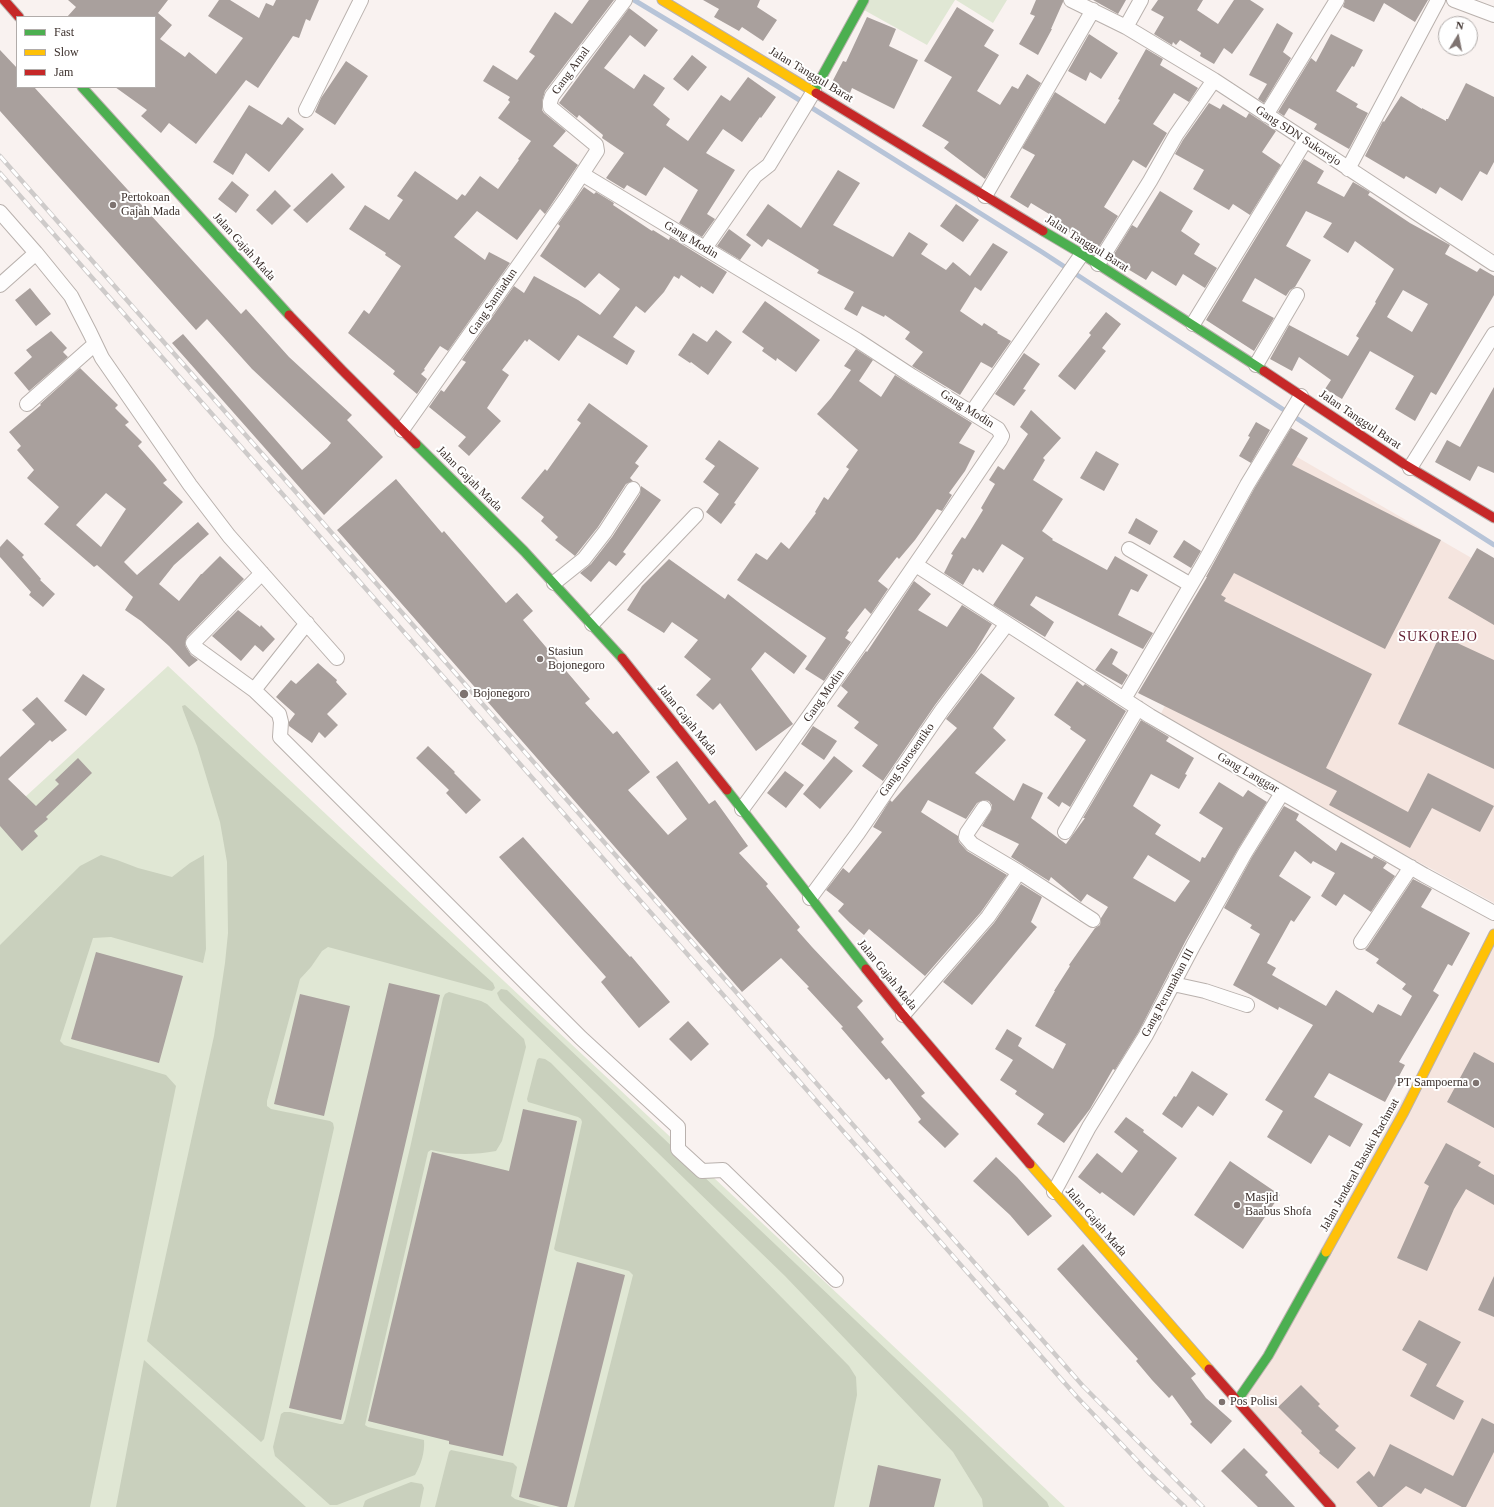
<!DOCTYPE html>
<style>
body{margin:0}
#map{position:relative;width:1494px;height:1507px;overflow:hidden;background:#f9f2f0;font-family:Georgia,serif}
canvas{display:block}
.legend{position:absolute;left:16px;top:16px;width:140px;height:72px;box-sizing:border-box;background:#fff;border:1px solid #b1acaa;margin:0;padding:5px 7px;list-style:none;font-size:12px;color:#3b2f2b}
.legend li{display:flex;align-items:center;gap:8px;height:20px}
.legend b{width:20px;border:1px solid #b1acaa}
.north{position:absolute;left:1438px;top:16px;width:40px;height:40px;box-sizing:border-box;background:#fff;border:1px solid #b1acaa;border-radius:50%;rotate:10deg;font-size:11px;font-weight:700;line-height:16px;text-align:center;color:#3b2f2b}
.north::after{content:'';display:block;margin:auto;width:14px;height:18px;background:#7e7370;clip-path:polygon(50% 0,100% 100%,50% 72%,0 100%)}
</style>
<div id="map">
<canvas width="1494" height="1507"></canvas>
<ul class="legend">
<li><b style="height:5px;background:#4caf50"></b>Fast</li>
<li><b style="height:5px;background:#ffc107"></b>Slow</li>
<li><b style="height:5px;background:#c62828"></b>Jam</li>
</ul>
<div class="north">N</div>
</div>
<script>
const g = document.querySelector('canvas').getContext('2d');
g.lineJoin = 'round';
function fillPath(path, color) {
  g.fillStyle = color;
  g.fill(path, 'evenodd');
}
function trace(path, color, width, dash) {
  g.strokeStyle = color;
  g.lineWidth = width;
  g.lineCap = dash ? 'butt' : 'round';
  g.setLineDash(dash || []);
  g.stroke(path);
}
function label(font, color, halo, rows, align = 'center') {
  g.font = font + ' Georgia,serif';
  g.lineWidth = 4;
  g.setLineDash([]);
  g.textBaseline = 'middle';
  g.strokeStyle = halo;
  g.fillStyle = color;
  for (const [text, x, y, turn = 0] of rows) {
    g.save();
    g.translate(x, y);
    g.rotate((+turn || 0) * Math.PI / 180);
    g.textAlign = isNaN(turn) ? turn : align;
    if (halo) g.strokeText(text, 0, 0);
    g.fillText(text, 0, 0);
    g.restore();
  }
}
const built = new Path2D(`
 M1285,450L1494,571V903L1158,720Z
 M1494,933V1507H1331L1237,1401Z`);
const green = new Path2D(`
 M870,0H955L927,45L864,10Z
 M956,0H1007L993,23Z
 M168,666L1065,1507H0V820Z`);
const forest = new Path2D(`
 M185,705L493,983L495,988L492,991L487,990L328,947L322,951L311,967L300,979L267,1101V1106L271,1109L330,1121L333,1123L334,1128L264,1439L261,1442L147,1341L214,1036L225,963L228,933L227,862L220,822L197,746L183,710L182,706Z
 M101,855L117,860L138,868L172,877L190,863L204,855L206,949L203,963L111,937L93,938L60,1041L64,1045L166,1075L176,1086L90,1507H0V945L80,866Z
 M501,989L507,990L1047,1502L1049,1507H983L982,1499L953,1452L785,1276L500,1000L497,993Z
 M449,992L481,1001L487,1004L524,1039L526,1047L502,1141L496,1151C474,1155 452,1155 431,1150L428,1152L365,1425L368,1427L424,1440C425,1452 421,1465 415,1475L337,1505H330L275,1456L273,1447L281,1414L284,1412H290L340,1424H343L345,1420L410,1148L443,998L445,994Z
 M539,1058L545,1059L551,1063L849,1366L856,1377L857,1395L834,1507H574L633,1275L629,1271L556,1251L554,1249L582,1122L581,1119L578,1117L528,1102L527,1099L537,1060Z
 M144,1360L306,1507H116Z
 M451,1450L513,1463L517,1467L511,1496L515,1499L541,1507H435L449,1452Z
 M411,1482L422,1484L424,1488L420,1507H363L365,1501L368,1499Z`);
const stream = new Path2D(`
 M634,0L777,86L1042,252L1333,442L1494,545`);
const building = new Path2D(`
 M68,0H168L158,13L172,25L160,39L185,57L189,52L216,74L243,38L208,16L219,0H230L259,18L266,3L273,6L276,0H319L310,21L306,19L299,38L293,36L258,88L246,80L196,144L169,123L161,133L141,116L147,110L115,87H155V17H67L76,7Z
 M589,0H614L545,91L542,102V110L544,113L566,131L553,146L578,165L545,214L540,209L517,240L477,211L454,237L485,260L489,252L510,263L448,351L440,346L424,369L425,370L421,374L427,379L417,394L393,374L395,371L348,333L364,310L369,314L401,266L385,255L386,253L349,229L365,205L389,220L403,200L397,196L415,171L457,200L462,194L465,196L480,176L498,189L519,160L518,159L531,141L498,118L510,102L508,100L510,97L483,81L493,65L517,80L535,56L529,52L555,12L572,24Z
 M703,0H760L757,7L777,20L763,41L742,27L739,31L714,17L719,9Z
 M1036,0H1063V2L1051,29H1052L1038,55L1019,44L1035,16L1030,14Z
 M1093,0H1126L1118,14Z
 M1158,0H1203L1197,10L1218,24L1234,0H1250L1264,9L1232,54L1224,48L1214,64L1200,56L1201,53L1180,40L1176,45L1173,42L1172,45L1154,34L1164,17L1151,10Z
 M1345,0H1428L1415,22L1384,3L1374,22L1343,7Z
 M957,7L994,30L984,46L999,55L977,91L1000,105L1012,86L1018,89L1027,74L1041,83L985,179L944,148L949,142L922,126L952,77L924,61Z
 M629,8L658,30L645,47L630,35L604,68L634,89L644,74L665,88L653,105L670,119L666,125L688,141L721,95L730,101L748,77L776,97L761,118L760,117L742,142L723,129L706,153L735,170L707,214L715,219L702,237L679,223L698,190L664,167L646,196L627,185L624,189L606,178L624,153L602,138L603,135L579,115L577,118L559,103Z
 M867,17L896,29L889,46L918,60L894,109L852,88L850,93L830,86L843,61L846,62Z
 M1277,23L1293,33L1283,52L1291,58L1264,103L1258,99L1267,84L1249,75Z
 M1089,34L1118,53L1101,79L1090,72L1086,81L1068,71Z
 M1331,34L1363,50L1354,67L1352,66L1336,91L1358,104L1356,107L1368,113L1349,149L1314,129L1317,124L1289,108L1284,116L1278,112L1311,58L1316,62Z
 M1146,49L1163,59L1160,65L1198,88L1189,102L1174,93L1153,124L1167,133L1146,168L1133,160L1104,207L1118,216L1097,250L1057,224L1059,220L1031,203L1028,208L1010,197L1035,155L1022,148L1055,92L1105,124L1120,100L1118,99Z
 M0,50L17,68V87H34L241,314L246,309L289,357L352,415L347,420L383,457L324,515L172,343L183,334L302,470L327,448L331,443L252,369L207,319L196,330L0,111Z
 M692,55L707,67L688,91L673,79Z
 M346,61L368,76L335,125L315,112L321,98Z
 M1466,83L1494,97V162L1487,175L1480,171L1462,201L1440,187L1436,194L1406,176L1404,179L1365,156L1383,121L1384,122L1401,96L1422,109V108L1446,121V119H1448Z
 M1209,103L1220,109L1223,104L1246,118L1249,113L1276,131L1262,152L1281,165L1250,215L1233,204L1229,210L1193,189L1204,170L1175,154L1183,140Z
 M249,105L282,125L288,117L304,129L269,172L246,153L233,175L213,162Z
 M1304,159L1324,171L1317,183L1344,197L1353,182L1370,192L1368,195L1410,223L1450,245L1445,254L1477,272L1480,268L1494,276V295L1436,395L1431,392L1415,421L1395,409L1414,376L1370,351L1342,399L1325,389L1331,380L1299,357L1292,371L1270,359L1289,325L1348,356L1359,338L1356,336L1376,303L1375,302L1394,269L1355,241L1348,253L1323,237L1332,223L1306,211L1286,246L1311,260L1295,287L1290,290L1286,296L1255,278L1242,301L1274,318L1254,351L1206,320ZM1403,290L1428,304L1412,332L1387,317Z
 M838,170L860,183L833,225L893,257L909,232L928,244L921,254L946,270L953,262L970,276L993,243L1008,252L981,291L975,287L960,311L982,326L984,323L998,332L997,333L1011,341L992,368L981,362L960,395L912,366L923,352L905,339L910,332L885,315L884,317L862,306L857,316L844,309L854,292L817,273L819,270L768,239L762,247L746,235L768,204L801,228Z
 M332,173L345,187L307,223L293,210Z
 M232,181L249,195L236,213L218,199Z
 M584,187L594,194L596,192L614,203L613,205L652,231L653,230L669,240L670,237L727,272L713,294L701,286L700,288L681,275L679,279L674,276L664,292L645,313L636,306L613,337L635,351L627,365L578,335L559,361L529,339L527,342L525,340L502,370L509,375L487,408L501,421L469,456L458,446L466,437L429,407L441,390L444,392L466,362L462,360L514,286L524,293L534,276L578,300L600,315L620,289L599,273L585,288L540,256L560,226L558,224Z
 M275,190L291,206L272,225L256,210Z
 M1160,191L1193,211L1181,231L1200,244L1194,254L1217,268L1205,288L1183,274L1176,286L1152,271L1146,280L1111,259L1132,225L1137,228Z
 M956,204L979,220L963,242L940,226Z
 M729,229L751,245L740,260L717,246Z
 M30,288L51,314L36,326L15,300Z
 M765,301L820,340L796,372L777,358L776,361L762,351L764,348L742,332Z
 M1106,312L1121,324L1102,348L1106,351L1075,390L1058,376L1091,335L1089,333Z
 M716,330L732,342L708,375L691,362L690,363L678,355L693,333L707,342Z
 M51,331L67,348L63,352L68,357L29,391L14,373L32,357L26,350Z
 M856,349L873,360L859,381L881,397L895,375L972,423L959,443L975,451L965,471L949,493L952,495L942,511L937,509L915,540L899,559L897,557L878,581L888,589L871,614L865,608L847,631L849,632L845,638L851,642L824,681L805,669L826,638L737,580L756,553L767,560L781,542L789,549L816,513L815,512L824,497L828,500L849,469L846,467L858,450L817,414L831,398L851,370L844,366Z
 M1024,353L1040,364L1023,389L1026,390L1014,406L995,394Z
 M80,368L118,405L115,408L129,422L125,425L142,442L138,446L154,464L167,480L163,483L183,502L124,562L137,575L198,522L209,534L174,565L159,584L179,601L201,574H202L220,556L244,579L187,637L185,644L186,647L191,655L198,660L189,667L169,646L141,621L125,610L133,597L97,565L94,567L44,524L59,507L27,478L34,470L17,450L21,446L9,432L41,405L40,404ZM106,493L126,509L101,547L76,525Z
 M1494,387V473L1478,466L1470,481L1435,462L1447,440L1460,447Z
 M589,403L648,446L635,463L639,466L630,478L633,481L626,484L598,527L575,556L555,540L558,537L541,521L544,517L521,498L545,469L547,471L581,423L577,420Z
 M1031,410L1061,438L1043,458L1045,460L1033,480L1063,499L1042,531L1053,539L1052,540L1107,570L1115,556L1148,575L1138,592L1131,589L1118,615L1153,633L1143,649L1036,596L1030,605L1054,622L1045,637L993,605L1024,558L1002,544L983,573L979,569L978,571L973,568L963,585L944,573L953,555L951,554L962,537L965,539L983,510L981,508L995,484L989,480L998,466L1004,470L1028,434L1020,427Z
 M1256,422L1270,430L1251,463L1239,456L1250,437L1248,436Z
 M1291,428L1308,438L1292,465L1441,540L1385,649L1234,573L1221,595L1226,598L1224,601L1372,674L1326,768L1408,812L1428,773L1494,806L1480,832L1432,808L1410,848L1329,805L1337,791L1138,693L1207,577H1206L1254,489Z
 M719,440L759,468L734,503L736,504L721,524L706,512L719,494L703,482L715,466L705,459Z
 M1096,451L1119,464L1104,491L1080,478Z
 M396,479L442,533L444,531L506,603L517,593L533,611L523,620L590,699L585,703L613,734L617,731L650,772L628,790L668,835L687,819L656,777L677,761L709,804L715,800L748,846L739,853L768,884L766,886L800,927L797,930L812,947L863,1001L857,1007L884,1039L881,1042L925,1093L921,1096L959,1134L945,1148L918,1122L921,1119L889,1078L886,1080L841,1028L843,1027L807,988L809,987L781,958L742,992L337,530Z
 M641,486L661,500L623,552L626,554L616,566L609,561L591,582L580,573L591,564L612,537L640,494Z
 M1136,518L1158,531L1150,545L1128,533Z
 M7,539L24,555L22,557L41,579L40,580L55,594L43,607L29,595L31,592L0,557V547Z
 M1184,540L1201,551L1191,568L1173,557Z
 M1477,548L1494,558V625L1448,598Z
 M669,559L725,599L728,594L807,656L794,674L765,652L751,669L793,724L756,751L720,703L713,710L696,695L711,679L684,657L698,640L672,622L664,633L627,610L642,586Z
 M914,581L931,594L918,610L947,627L962,605L992,624L975,652L935,705L883,781L862,766L878,745L854,728L859,722L837,706L848,692L841,686L866,651L867,652Z
 M238,610L260,627L261,625L275,639L263,652L255,645L241,661L212,636Z
 M1440,635L1494,660V769L1398,724Z
 M1111,648L1118,652L1112,664L1128,675L1122,685L1095,670Z
 M318,663L337,680L336,682L347,694L327,714L338,725L325,738L319,732L312,743L289,726V722L295,714L276,697L291,680L296,684Z
 M981,673L1015,698L993,728L1006,740L975,773L1014,801L1023,783L1043,793L1031,818L1066,844L1085,818H1083L1141,720L1169,737L1166,741L1194,758L1185,774L1187,775L1179,789L1151,774L1133,806L1161,825L1155,834L1200,862L1202,857L1205,858L1223,828L1199,813L1219,782L1243,797L1248,790L1267,802L1238,849L1186,940L1139,1031L1115,1070L1113,1069L1090,1109L1064,1143L1037,1124L1044,1114L1015,1094L1017,1091L1000,1080L1013,1060L995,1049L1007,1029L1022,1038L1018,1046L1053,1069L1066,1044L1035,1026L1055,991H1054L1070,966L1069,965L1095,928L1100,925L1101,918L1108,907L1087,894L1081,902L1051,877L1049,881L1011,857L1019,844L982,826L992,809V805L989,801L984,800L977,803L966,819L928,800L921,812L958,836L959,842L967,851L1007,875L981,912L925,976L869,929L864,935L850,923L838,911L844,904L826,890L843,868L849,873L882,832L873,827L890,800L892,802L957,728L946,719ZM1148,855L1190,881L1175,902L1133,878Z
 M83,674L105,689L86,716L64,701Z
 M1077,681L1083,686L1085,684L1126,711L1070,807L1062,802L1059,807L1047,798L1086,740L1070,729L1071,727L1054,715Z
 M37,697L67,730L52,742L50,740L8,779L36,806L59,784L55,780L78,758L92,773L46,817L48,819L34,831L38,836L22,851L0,826V757L35,724L22,710Z
 M813,726L837,741L824,760L801,744Z
 M428,746L455,772L454,773L481,800L466,814L446,793L449,790L416,758Z
 M834,756L853,771L820,809L803,794Z
 M785,771L804,785L786,808L767,793Z
 M1284,806L1299,814L1296,820L1336,851L1341,842L1372,859L1374,856L1387,863L1383,868L1395,876L1371,912L1344,894L1336,906L1321,896L1335,873L1313,861L1311,864L1295,851L1279,876L1311,897L1294,922L1291,920L1267,963L1276,968L1272,975L1326,1006L1336,990L1373,1013L1378,1004L1401,1016L1412,996L1402,989L1406,984L1376,963L1379,959L1365,950L1368,947L1413,879L1432,889L1421,907L1470,933L1452,966L1448,964L1433,991L1439,995L1399,1062L1405,1065L1385,1102L1329,1073L1314,1097L1363,1124L1350,1147L1329,1135L1311,1164L1267,1137L1283,1111L1265,1100L1313,1025L1279,1007L1278,1010L1233,985L1260,934L1250,928L1252,925L1224,908L1252,857Z
 M523,837L630,957L631,956L670,1002L639,1028L601,982L606,977L499,857Z
 M1021,884L1042,897L1031,922L1037,927L972,1005L943,982L994,923Z
 M96,952L183,976L159,1063L71,1039Z
 M389,983L440,995L341,1420L289,1408Z
 M300,994L350,1006L324,1116L274,1104Z
 M688,1021L709,1044L691,1061L669,1039Z
 M1474,1052L1494,1063V1128L1447,1102Z
 M1192,1071L1228,1094L1213,1116L1198,1106L1182,1128L1162,1114L1174,1096L1176,1097Z
 M523,1109L577,1121L503,1456L449,1444V1441L368,1421L432,1152L509,1171Z
 M1126,1117L1144,1130L1143,1132L1177,1158L1134,1216L1102,1192L1100,1194L1078,1177L1097,1153L1122,1173L1138,1151L1114,1132Z
 M1446,1143L1481,1162L1478,1166L1494,1175V1205L1466,1189L1454,1209L1427,1271L1397,1258L1429,1186L1424,1183Z
 M996,1157L1017,1177L1052,1216L1028,1236L1010,1215L973,1181Z
 M1230,1161L1280,1195L1243,1249L1194,1215Z
 M1083,1244L1196,1374L1191,1378L1206,1398L1232,1421L1211,1444L1190,1424L1192,1422L1172,1395L1169,1398L1152,1380L1136,1361L1138,1359L1057,1269Z
 M577,1262L625,1275L567,1507H560L519,1497Z
 M1494,1276V1317L1478,1310Z
 M1419,1320L1461,1342L1436,1386L1464,1401L1454,1420L1410,1396L1427,1364L1402,1350Z
 M1301,1385L1320,1404L1318,1406L1339,1426L1335,1430L1356,1448L1338,1469L1319,1453L1320,1451L1301,1433L1302,1431L1278,1407Z
 M1482,1418L1494,1424V1452L1466,1507H1462L1425,1488L1421,1494L1406,1486L1382,1507H1378L1356,1482L1369,1471L1374,1477L1390,1444L1453,1476Z
 M1244,1448L1268,1472L1265,1475L1295,1507H1258L1221,1471Z
 M878,1465L941,1479L934,1507H869Z`);
const street = new Path2D(`
 M1071,0L1126,27
 M1141,0L1126,27L1214,80L1494,264
 M1454,0L1494,15
 M306,110L361,0
 M1266,115L1337,0
 M1348,169L1438,0
 M582,174L857,340L912,376L998,429L1002,436L1000,440C916,565 831,688 742,809
 M985,196L1093,10
 M0,212L36,253L71,296L90,333L102,358L190,485L229,536L337,658
 M705,248L755,176L769,165L814,91
 M1098,264L1150,181L1176,135L1214,80
 M0,285L36,253
 M1193,324L1305,141
 M1256,365L1297,295
 M27,404L95,344
 M972,412L1082,254
 M402,430L567,197L597,151L596,145L550,107V102L552,96L625,0
 M1410,468L1494,334
 M1129,549L1191,585
 M916,565L1150,716L1424,875L1494,913
 M262,573L193,643L196,648L254,690L279,714L281,722L280,737L581,1038L678,1127V1149L702,1171L723,1170L836,1280
 M554,583L584,559L605,532L633,489
 M592,624L696,515
 M254,690L307,623
 M1124,699L1205,561L1247,485L1301,396
 M984,808L967,833L966,837L972,844L1019,872
 M1065,832L1138,708
 M810,898L858,833L942,710L1007,624
 M1361,942L1411,867
 M1173,984L1205,991L1247,1005
 M903,1015L988,917L1019,872L1093,920
 M1054,1192L1089,1127L1146,1035L1194,944L1245,853L1282,793`);
const fast = new Path2D(`
 M82,87L289,315
 M814,91L864,0
 M1043,231L1082,254L1264,371
 M416,444L524,551L622,658
 M727,790L866,969
 M1237,1401L1268,1356L1326,1252`);
const slow = new Path2D(`
 M662,0L816,93
 M1030,1164L1209,1369
 M1326,1252L1404,1112L1494,934`);
const jam = new Path2D(`
 M4,0L19,17
 M816,93L1043,231
 M289,315L342,370L416,444
 M1264,371L1404,464L1494,518
 M622,658L727,790
 M866,969L903,1015L1030,1164
 M1209,1369L1331,1507`);
const rail = new Path2D(`
 M0,156L1083,1386L1203,1507
 M0,173L1077,1397L1149,1473L1185,1507`);
const markers = [
 [113,205,4,"#7e7370"],
 [540,659,4,"#7e7370"],
 [464,694,5,"#7e7370"],
 [1476,1083,4,"#7e7370"],
 [1237,1205,4,"#7e7370"],
 [1222,1402,4,"#7e7370"]
];
const streetNames = [
 ["Gang Amal",571,71,-54],
 ["Jalan Tanggul Barat",811,75,31],
 ["Gang SDN Sukorejo",1298,136,33],
 ["Gang Modin",691,240,31],
 ["Jalan Tanggul Barat",1087,244,32],
 ["Jalan Gajah Mada",244,247,48],
 ["Gang Samiadun",493,302,-56],
 ["Gang Modin",967,409,32],
 ["Jalan Tanggul Barat",1360,420,34],
 ["Jalan Gajah Mada",469,479,45],
 ["Gang Modin",824,696,-55],
 ["Jalan Gajah Mada",687,720,51],
 ["Gang Surosentiko",907,760,-55],
 ["Gang Langgar",1248,773,30],
 ["Jalan Gajah Mada",887,975,51],
 ["Gang Perumahan III",1168,993,-62],
 ["Jalan Jenderal Basuki Rachmat",1360,1165,-61],
 ["Jalan Gajah Mada",1096,1222,49]
];
const poiNames = [
 ["Pertokoan",121,198],
 ["Gajah Mada",121,212],
 ["Stasiun",548,652],
 ["Bojonegoro",548,666],
 ["Bojonegoro",473,694],
 ["PT Sampoerna",1468,1083,"right"],
 ["Masjid",1245,1198],
 ["Baabus Shofa",1245,1212],
 ["Pos Polisi",1230,1402]
];
const quarterNames = [
 ["SUKOREJO",1438,637]
];
fillPath(built, '#f5e5df');
fillPath(green, '#e0e7d4');
fillPath(forest, '#c9d0bd');
trace(stream, '#b7c4d8', 5);
fillPath(building, '#a9a09d');
trace(street, '#b9b1ad', 16);
trace(fast, '#b9b1ad', 11);
trace(slow, '#b9b1ad', 11);
trace(jam, '#b9b1ad', 11);
trace(street, '#fefdfd', 14);
trace(fast, '#4caf50', 9);
trace(slow, '#ffc107', 9);
trace(jam, '#c62828', 9);
trace(rail, '#cecbca', 4.5);
trace(rail, '#fff', 3, [9]);
for (const [x, y, r, color] of markers) {
  const dot = new Path2D();
  dot.arc(x, y, r, 0, 2 * Math.PI);
  g.fillStyle = color;
  g.fill(dot);
  trace(dot, '#fff', 1.5);
}
label('12px', '#3b2f2b', '#fff', streetNames);
label('12px', '#3b2f2b', '#fff', poiNames, 'left');
g.letterSpacing = '1px';
label('14px', '#601c2f', '#fff', quarterNames);
g.letterSpacing = '0px';
</script>
